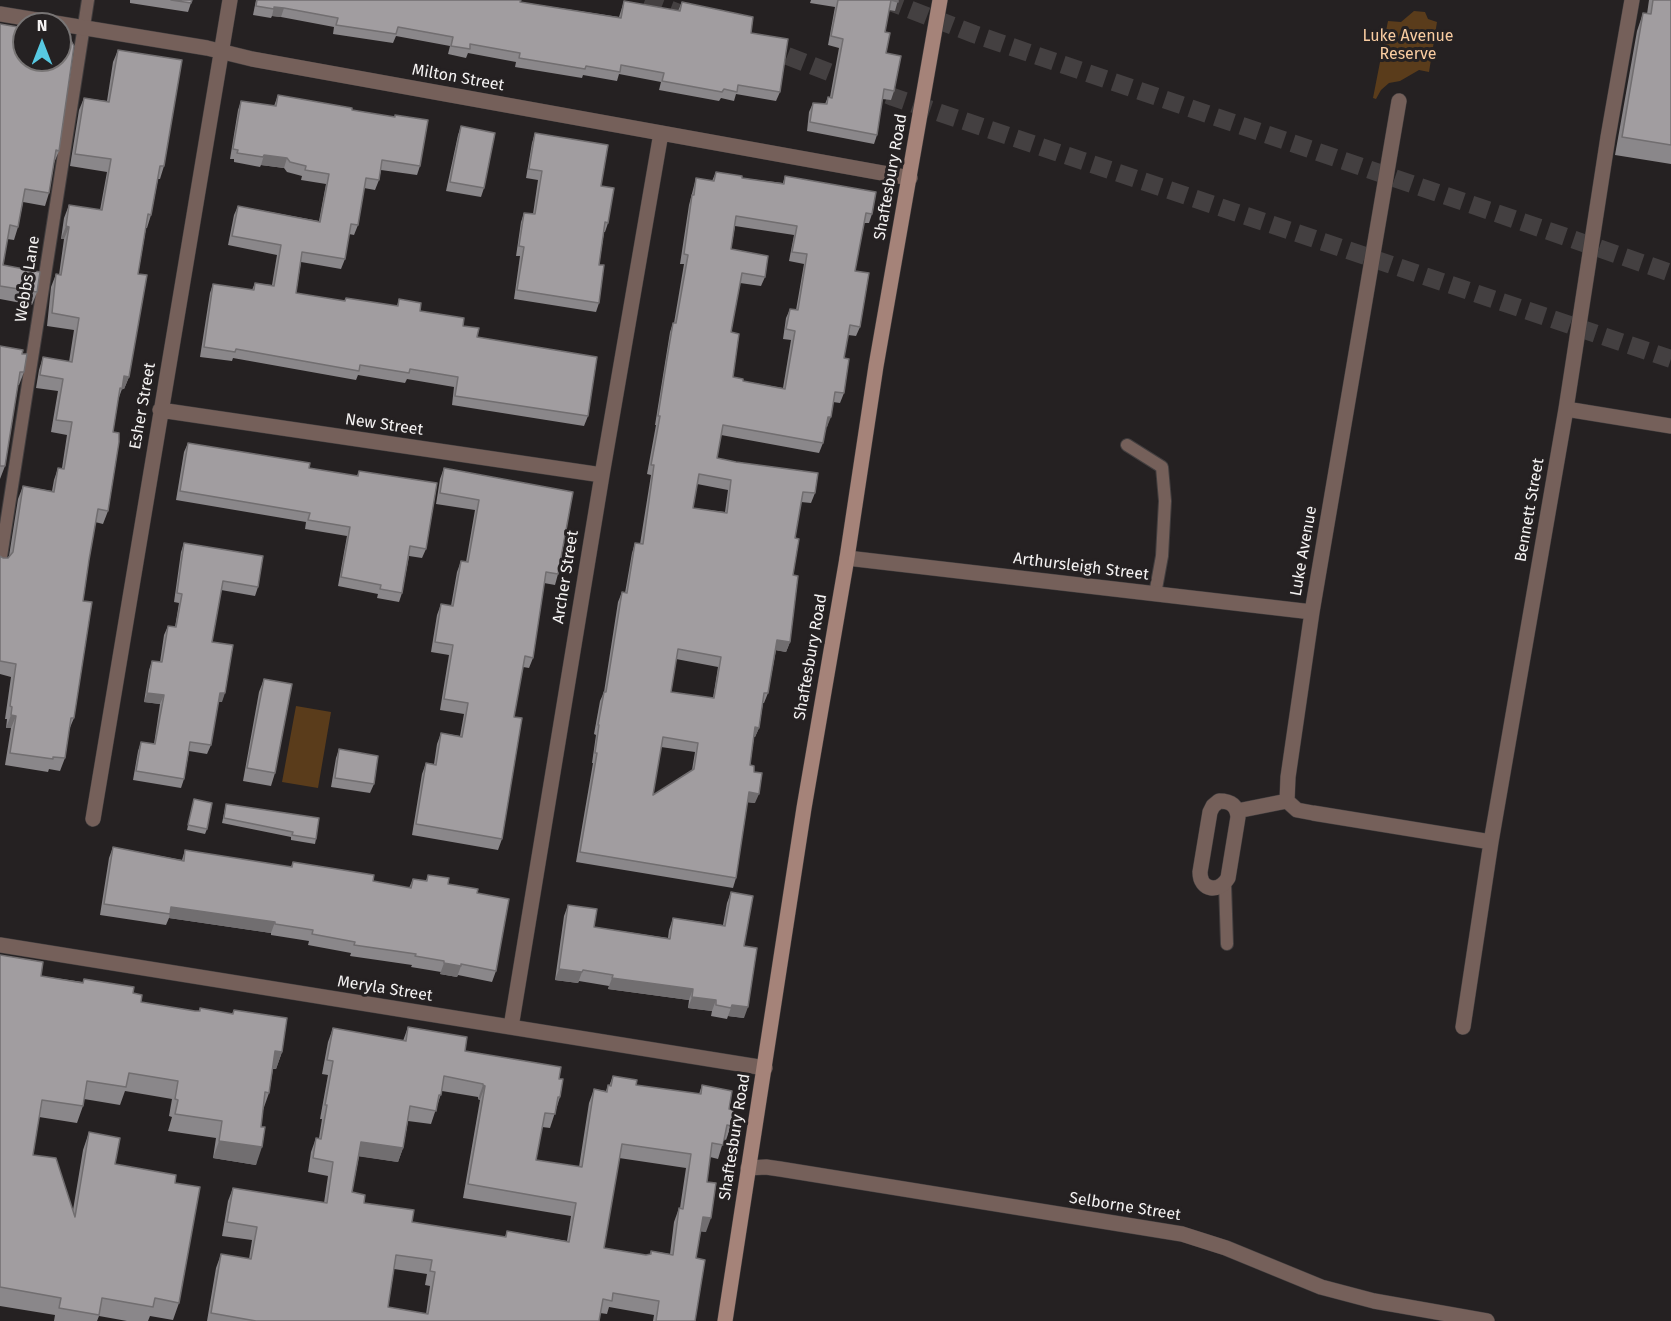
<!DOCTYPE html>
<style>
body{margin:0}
#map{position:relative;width:1671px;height:1321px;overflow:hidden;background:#252122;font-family:"Fira Sans",sans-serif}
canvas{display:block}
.north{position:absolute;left:12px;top:12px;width:60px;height:60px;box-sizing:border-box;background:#252122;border:2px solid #787575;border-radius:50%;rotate:0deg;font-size:16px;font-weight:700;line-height:24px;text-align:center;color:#f4f2f2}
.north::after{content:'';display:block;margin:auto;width:21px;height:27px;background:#57c9e2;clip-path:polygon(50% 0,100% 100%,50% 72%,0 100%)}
</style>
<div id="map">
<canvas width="1671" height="1321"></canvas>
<div class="north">N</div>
</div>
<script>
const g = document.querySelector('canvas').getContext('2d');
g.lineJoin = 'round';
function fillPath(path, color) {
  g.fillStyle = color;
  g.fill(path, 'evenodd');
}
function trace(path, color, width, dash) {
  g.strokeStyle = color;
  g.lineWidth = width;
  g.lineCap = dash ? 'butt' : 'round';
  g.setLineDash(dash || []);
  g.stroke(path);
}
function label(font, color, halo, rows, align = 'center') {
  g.font = font + ' "Fira Sans",sans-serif';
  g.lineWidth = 6;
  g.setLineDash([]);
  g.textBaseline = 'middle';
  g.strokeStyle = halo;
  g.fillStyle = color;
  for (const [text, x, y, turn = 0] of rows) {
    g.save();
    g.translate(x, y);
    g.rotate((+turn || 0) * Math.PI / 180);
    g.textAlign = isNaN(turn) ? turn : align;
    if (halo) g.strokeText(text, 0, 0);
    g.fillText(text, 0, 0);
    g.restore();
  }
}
const green = new Path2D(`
 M1414,11L1425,12L1428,19L1437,22L1429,72L1419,70L1400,81L1389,83L1381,90L1376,99L1373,98L1388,21L1401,22Z
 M296,706L331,712L318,788L282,782Z`);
const motorwayTunnel = new Path2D(`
 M645,0L689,17
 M885,0L974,34L1671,273
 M762,46L893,97L1671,359`);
const service = new Path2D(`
 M1127,445L1162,467L1165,501L1162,556L1155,594
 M0,563L88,0
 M1225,884L1227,944`);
const minor = new Path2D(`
 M0,14L207,48L252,59L910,178
 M1399,101L1312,612L1288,777L1287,801L1297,810L1313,813L1491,842
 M1566,409L1671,426
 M160,410L602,475
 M847,558L1312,612
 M1219,801C1230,801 1237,805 1238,817L1228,878C1219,893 1200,891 1200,872L1210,812L1213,806Z
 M1237,811L1287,801
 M93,819L230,0
 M0,945L765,1068
 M511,1027L602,475L661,133
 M1463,1027L1491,842L1566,409L1608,137L1632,0
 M748,1168L766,1167L780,1169L1182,1234L1226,1248L1321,1287L1374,1301L1487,1321`);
const secondary = new Path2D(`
 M725,1321L804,808L847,558L876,366L940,0`);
const wall = new Path2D(`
 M130,0H192L188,12L130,3Z
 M256,0H521L520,2L619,17L624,1L678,11L682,2L751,33L780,92L776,101L736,94L734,101L721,98L719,101L659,90L661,82L619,74L617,81L583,75L582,78L515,67L516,62L468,53L466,58L448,54L450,46L396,36L393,43L333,34L334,27L281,17L272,16L271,18L253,15Z
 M811,0H898L895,11L889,10L885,32L886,53L894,91L891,100L882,99L877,135L874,144L807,131L809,112L813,103L825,104L828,97H830L839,48L828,45L835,7L810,3Z
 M1649,0H1671V164L1615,155L1637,31L1643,13L1647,14Z
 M0,24L59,151L54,163L49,193L45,206L23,202L18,227L14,240L7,239L3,265L37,292L32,305L0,299Z
 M118,50L164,166L160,179H158L151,215L147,228H146L138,274L129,377L124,389H122L118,400L113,432L108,511L103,524L95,522L89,560L83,601L74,718L69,730L65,758L60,771L49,769L48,772L5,765L11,728H6L7,719H5L11,677L0,674V556L3,558H8L9,556L18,499L23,486L52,491L54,480L58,468H62L67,435L51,432L58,391L36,388L39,370L43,357L69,362L74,330L47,326L51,287L56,274L59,275L64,239H61L64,218L69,205L100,210L107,172L70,166L79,110L84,98L107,101L113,62Z
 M278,95L352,110L420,166L417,175L381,170L379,180L375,190L364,188L358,225L354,235L349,234L345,259L341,269L301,262L296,293L345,301L346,298L397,306L399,299L420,311L463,326L588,416L584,426L452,405L454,387L407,379L405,383L358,375L356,380L233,358L232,361L200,357L210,293L213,284L252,290L255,283L272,285L277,255L228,245L234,215L238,206L319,221L326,184L301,180L302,176L287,172L284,168L261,165L260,167L234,162V159H230L238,110L241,101L274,106Z
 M461,126L484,188L481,197L446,191L458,135Z
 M535,133L601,186L608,223L605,232H604L599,265V303L596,312L514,299L520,256H516L521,222L524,213L533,214L538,180L526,178L532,143Z
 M716,172L742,178L783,183L785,176L872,214L869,223H864L855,271L860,327L856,336L848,335L844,358V393L840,403L833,402L827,427H826L823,443L819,453L721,435L717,458L815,493L811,503L801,502L795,538L790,642L786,652L776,650L768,693L764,703H763L759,728L755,737H754L750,765L754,772L755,803L747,802L736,878L733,888L576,862L593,763H592L596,735L594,734L600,701L604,692L618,602L622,592L625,593L632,553L635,543L640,544L651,475L647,474L656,425H655L670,332L673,323H674L684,264H680L689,205L696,178L712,181ZM735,226L794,235L789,261L804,264L796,310L790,309L786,318L783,339L791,340L783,388L743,381L733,377L731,332L740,283L761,286L765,277L731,249ZM697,484L728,490L725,512L693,508ZM676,659L718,667L713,698L671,692ZM661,747L695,752L692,770L653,795Z
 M0,346L22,354L24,372L19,385H18L5,466L0,479Z
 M188,443L309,468L357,476L359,471L426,549L422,558L409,556L402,593L399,602L377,598L378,594L338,586L347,536L305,529L306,522L176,500L184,452Z
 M444,468L558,574L555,585L544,583L533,658L529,668L523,667L514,717L502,839L498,850L412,835L422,774L426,763L434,764L437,744L441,733L460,736L464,714L440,710L449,655L431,652L437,615L441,604L451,606L457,572L461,561L466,562L475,510L436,504L440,479Z
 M184,543L258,587L255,596L221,590L212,642L222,702H218L211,745L207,754L189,751L184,779L181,788L133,780L138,751L141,742L154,744L160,704L144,702L149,670L152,661L160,662L164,635L168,626L175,627L179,603L174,602L181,552Z
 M264,679L275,773L271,786L243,781L259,692Z
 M339,749L374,784L370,793L331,787L336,758Z
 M194,799L207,829L205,834L187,830Z
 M226,804L316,839L315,844L291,840V837L222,823Z
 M113,847L182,860L185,850L291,867L293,862L373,881L409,888L413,879L426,881L428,875L448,884L477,893L496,971L492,982L458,975L457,977L440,974L441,972L411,967L412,965L350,956L351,953L308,945L309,941L271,935V933L169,918L166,925L100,915L109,858Z
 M731,892L744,946V1018L728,1016L727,1019L711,1016L712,1011L688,1008L689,1000L608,989L609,986L579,981L578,983L555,980L564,916L568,905L594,927L668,938L669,930L673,918L723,925L727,903Z
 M0,955L41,976L83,982L84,979L133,993L141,1002L195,1011H199L200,1008L232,1014L234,1010L282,1052L276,1069H273L269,1093L263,1110L256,1165L213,1158L216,1138L168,1131L172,1117L169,1116L172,1099L125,1091L120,1105L84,1099L83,1106L77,1123L39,1117L33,1155L73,1210L83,1150L89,1132L115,1164L175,1183L179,1303L173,1320L150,1316L148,1321H127L99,1316L97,1321H54L55,1315L0,1306Z
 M408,1027L465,1051L559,1079L560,1097L550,1128L542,1127L536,1160L579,1167L589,1103L594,1089L606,1091L608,1085L609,1086L613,1076L636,1085L699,1094L702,1085L729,1109L731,1126L726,1140L724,1139L718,1159L710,1157L707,1182L706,1232L700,1231L696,1258L695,1321H653L654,1315L609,1307L607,1314L600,1313L599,1321H207L216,1268L221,1254L249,1259L252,1240L222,1236L228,1201L233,1188L324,1203L328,1176L308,1172L311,1152L316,1138H319L322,1119H320L328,1075L322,1074L328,1042L333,1028L403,1041ZM442,1091L478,1097V1099L480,1100L463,1198L571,1216L567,1241L507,1231L505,1237L412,1222L364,1203L352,1192L359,1156L398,1162L403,1148L408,1121L431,1124ZM619,1158L686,1168L680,1208H679L674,1222L670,1254L651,1251L650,1254L646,1255L604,1248ZM394,1269L427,1274L425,1285L430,1286L426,1314L388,1307Z`);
const shadedWall = new Path2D(`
 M274,7L284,8L281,17L272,16Z
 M264,155L287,158L284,168L261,165Z
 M66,226L69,227L64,239H61Z
 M124,376L129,377L124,389H122Z
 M828,417H831L827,427L825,426Z
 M777,640L790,642L786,652L774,650Z
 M147,693L164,695L160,704L144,702Z
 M220,693H225L222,702H216Z
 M11,715L16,716L11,728H6Z
 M755,727L759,728L755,737H752Z
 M749,792L759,794L755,803L745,802Z
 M171,907L275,922L271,933L169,918Z
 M444,963L461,966L457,977L440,974Z
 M559,969L582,972L578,983L555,980Z
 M612,978L693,989L689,1000L608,989Z
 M692,997L716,1000L712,1011L688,1008Z
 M732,1005L748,1007L744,1018L728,1016Z
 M275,1051L282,1052L276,1069L269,1068Z
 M483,1085L485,1086L480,1100L478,1099Z
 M219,1141L262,1147L256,1165L213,1158Z
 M361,1142L403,1148L398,1162L356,1156Z
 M703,1217L711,1218L706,1232L698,1231Z`);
const building = new Path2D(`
 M171,0H192L191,3Z
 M257,0H521L520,2L621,18L624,1L680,11L682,2L753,17L751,33L788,39L780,92L738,85L737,92L724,89L722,92L662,81L664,73L621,65L620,72L586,66L585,69L519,58L520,53L470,44V49L451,46L453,37L398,27L396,34L336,25L338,18L284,8L274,7V9L256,6Z
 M838,0H898V2L891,0L885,32L890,33L886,53L901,56L894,91L884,89L877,135L810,122L813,103L827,104L828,97L832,98L843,39L831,36Z
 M1653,0H1671V145L1622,137L1643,13L1651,14Z
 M0,24L24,28V60H60V34L68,35L74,46L59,151L56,150L49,193L25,189L18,227L10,225L3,265L40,272L37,292L0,286Z
 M118,50L182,60L164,166H160L151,215L148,214L138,274L147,275L129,377L124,376L122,389L120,388L113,432L119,433V442L108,511L98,509L89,560L83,601L92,602L74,718H71L65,758L53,757V759L10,753L16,716L11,715L12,707L10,706L16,664L0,661V556L3,558H8L13,552L23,486L54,492L58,468L64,469L72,422L56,420L63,379L40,375L43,357L72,362L79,318L52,313L56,274L61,275L69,227L66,226L69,205L102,210L111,159L75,154L84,98L109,102Z
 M278,95L352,108V110L395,117V115L428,120L420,166L382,160L379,180L366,178L358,225L351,224L345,259L302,252L296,293L345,301L346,298L398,306L399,299L421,303L420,311L464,318L463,326L479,328L477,337L597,357L588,416L455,396L458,377L410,369L409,373L360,365L359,371L236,349L235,352L204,347L213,284L254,290L255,283L274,286L281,245L232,236L238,206L320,222L329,174L305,170L306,166L290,162L287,158L264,155L263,157L237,153L238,150L233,149L241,101L276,106Z
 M461,126L495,133L484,188L450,182Z
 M535,133L608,145L601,186L614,188L608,223L605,222L599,265H604L599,303L517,290L524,247L519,246L524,213L535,214L542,171L529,169Z
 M716,172L742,176V178L784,184L785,176L876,192L872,214L866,213L855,271L869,273L860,327L850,325L844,358L849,359L844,393L835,392L831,417H828L823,443L723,425L717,458L736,462L818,473L815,493L803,492L795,538L799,539L793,575L798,576L790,642L777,640L768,693H764L759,728L755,727L750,765L754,766V772L762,773L759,794L749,792L736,878L580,852L597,753H595L599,725H598L604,692H606L622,592L627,593L635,543L643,544L654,465H651L660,416H658L667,359L673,323H676L688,255L684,254L692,195H694L696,178L714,181ZM736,216L797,226L792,252L807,254L798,310L790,309L786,329L795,331L785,389L743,381V379L733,377L739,334L731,332L742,273L765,277L768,256L731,249ZM699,474L731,480L727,513L693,508ZM678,649L721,657L714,698L671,692ZM663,737L698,743L694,769L653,795Z
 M0,346L23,350L22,354H27L24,372H20L5,466H0Z
 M188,443L310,463L309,468L358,476L359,471L437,483L426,549L410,546L402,593L380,589L381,585L341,577L350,527L308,520L310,513L180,491Z
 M444,468L573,492L558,574L546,572L533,658L525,656L514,717L522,718L502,839L416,824L426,763L436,765L441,733L462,737L468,703L444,699L453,645L435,642L441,604L453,606L461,561L468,562L479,500L440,493Z
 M184,543L263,556L258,587L223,581L212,642L233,645L225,693H220L211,745L190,742L184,779L136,771L141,742L155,744L164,695L147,693L152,661L162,662L168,626L176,627L182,594L177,593Z
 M264,679L292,684L275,773L247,768Z
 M339,749L378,756L374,784L335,778Z
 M194,799L212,803L207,829L188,825Z
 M226,804L319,818L316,839L292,835L293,832L224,818Z
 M113,847L184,861L185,850L292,867L293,862L374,875L373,881L411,888L413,879L427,881L428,875L449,878L448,884L478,889L477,893L509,899L496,971L461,964V966L444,963V961L415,956L416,954L354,945L355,942L312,934L313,930L275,924V922L171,907L170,914L104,904Z
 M731,892L753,896L744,946L757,948L748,1007L732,1005L731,1008L716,1005V1000L692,997L693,989L612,978L613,975L583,970L582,972L559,969L568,905L597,909L594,927L670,939L673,918L725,926Z
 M0,955L43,962L41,976L83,983L84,979L134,987L133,993L142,995L141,1002L195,1011H200V1008L233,1014L234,1010L287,1018L282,1052L275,1051L269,1093L265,1092L261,1127H265L262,1147L219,1141L222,1121L175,1114L178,1100L175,1099L178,1081L129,1073L126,1087L87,1081L83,1106L42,1100L33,1155L56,1158L75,1217L89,1132L120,1138L115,1164L176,1175L175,1183L200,1187L179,1303L155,1298L153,1307L102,1298L99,1315L59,1308L61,1298L0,1287Z
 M408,1027L467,1037L465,1051L561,1067L559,1079H563L560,1097H558L555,1114L545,1113L536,1160L582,1167L594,1089L607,1092L608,1085L611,1086L613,1076L637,1080L636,1085L701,1094L702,1085L732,1091L729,1109L734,1110L731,1126L727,1125L723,1145L712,1143L707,1182L716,1183L711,1218L703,1217L696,1258L705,1260L695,1321H656L659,1301L613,1293L612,1301L603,1299L599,1321H256L211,1313L221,1254L251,1259L257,1227L227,1222L233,1188L327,1203L333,1162L313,1158L316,1138L321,1139L327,1105H325L333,1061L327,1060L333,1028L406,1041ZM444,1076L483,1084V1085L485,1086L468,1184L576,1203L569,1242L507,1231L506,1237L412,1222L414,1210L364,1203L365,1195L352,1192L361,1142L403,1148L410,1106L436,1111L439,1095H441ZM622,1144L691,1154L683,1209L679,1208L673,1255L651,1251V1254L646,1255L604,1248ZM396,1255L432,1260L430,1271L435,1272L428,1314L388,1307Z`);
const parkNames = [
 ["Luke Avenue",1408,37],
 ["Reserve",1408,55]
];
const streetNames = [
 ["Milton Street",458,78,10],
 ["Shaftesbury Road",891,177,-80],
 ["Webbs Lane",28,279,-81],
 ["Esher Street",143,406,-80],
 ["New Street",384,425,8],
 ["Bennett Street",1530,510,-80],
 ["Luke Avenue",1304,551,-80],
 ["Arthursleigh Street",1081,567,7],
 ["Archer Street",566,577,-81],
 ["Shaftesbury Road",811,657,-80],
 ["Meryla Street",385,989,9],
 ["Shaftesbury Road",735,1137,-81],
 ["Selborne Street",1125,1207,9]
];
fillPath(green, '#5a3c1b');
trace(motorwayTunnel, '#444041', 18, [18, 9]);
trace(service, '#423e3f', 14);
trace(minor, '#423e3f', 16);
trace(secondary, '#423e3f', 16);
trace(service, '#75605a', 12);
trace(minor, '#75605a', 15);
trace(secondary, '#a58379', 15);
fillPath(wall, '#8a878a');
fillPath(shadedWall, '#716e70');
fillPath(building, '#a19da0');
trace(building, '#716e70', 1.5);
label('16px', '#f9cca1', '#252122', parkNames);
label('16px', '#f4f2f2', '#252122', streetNames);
</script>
